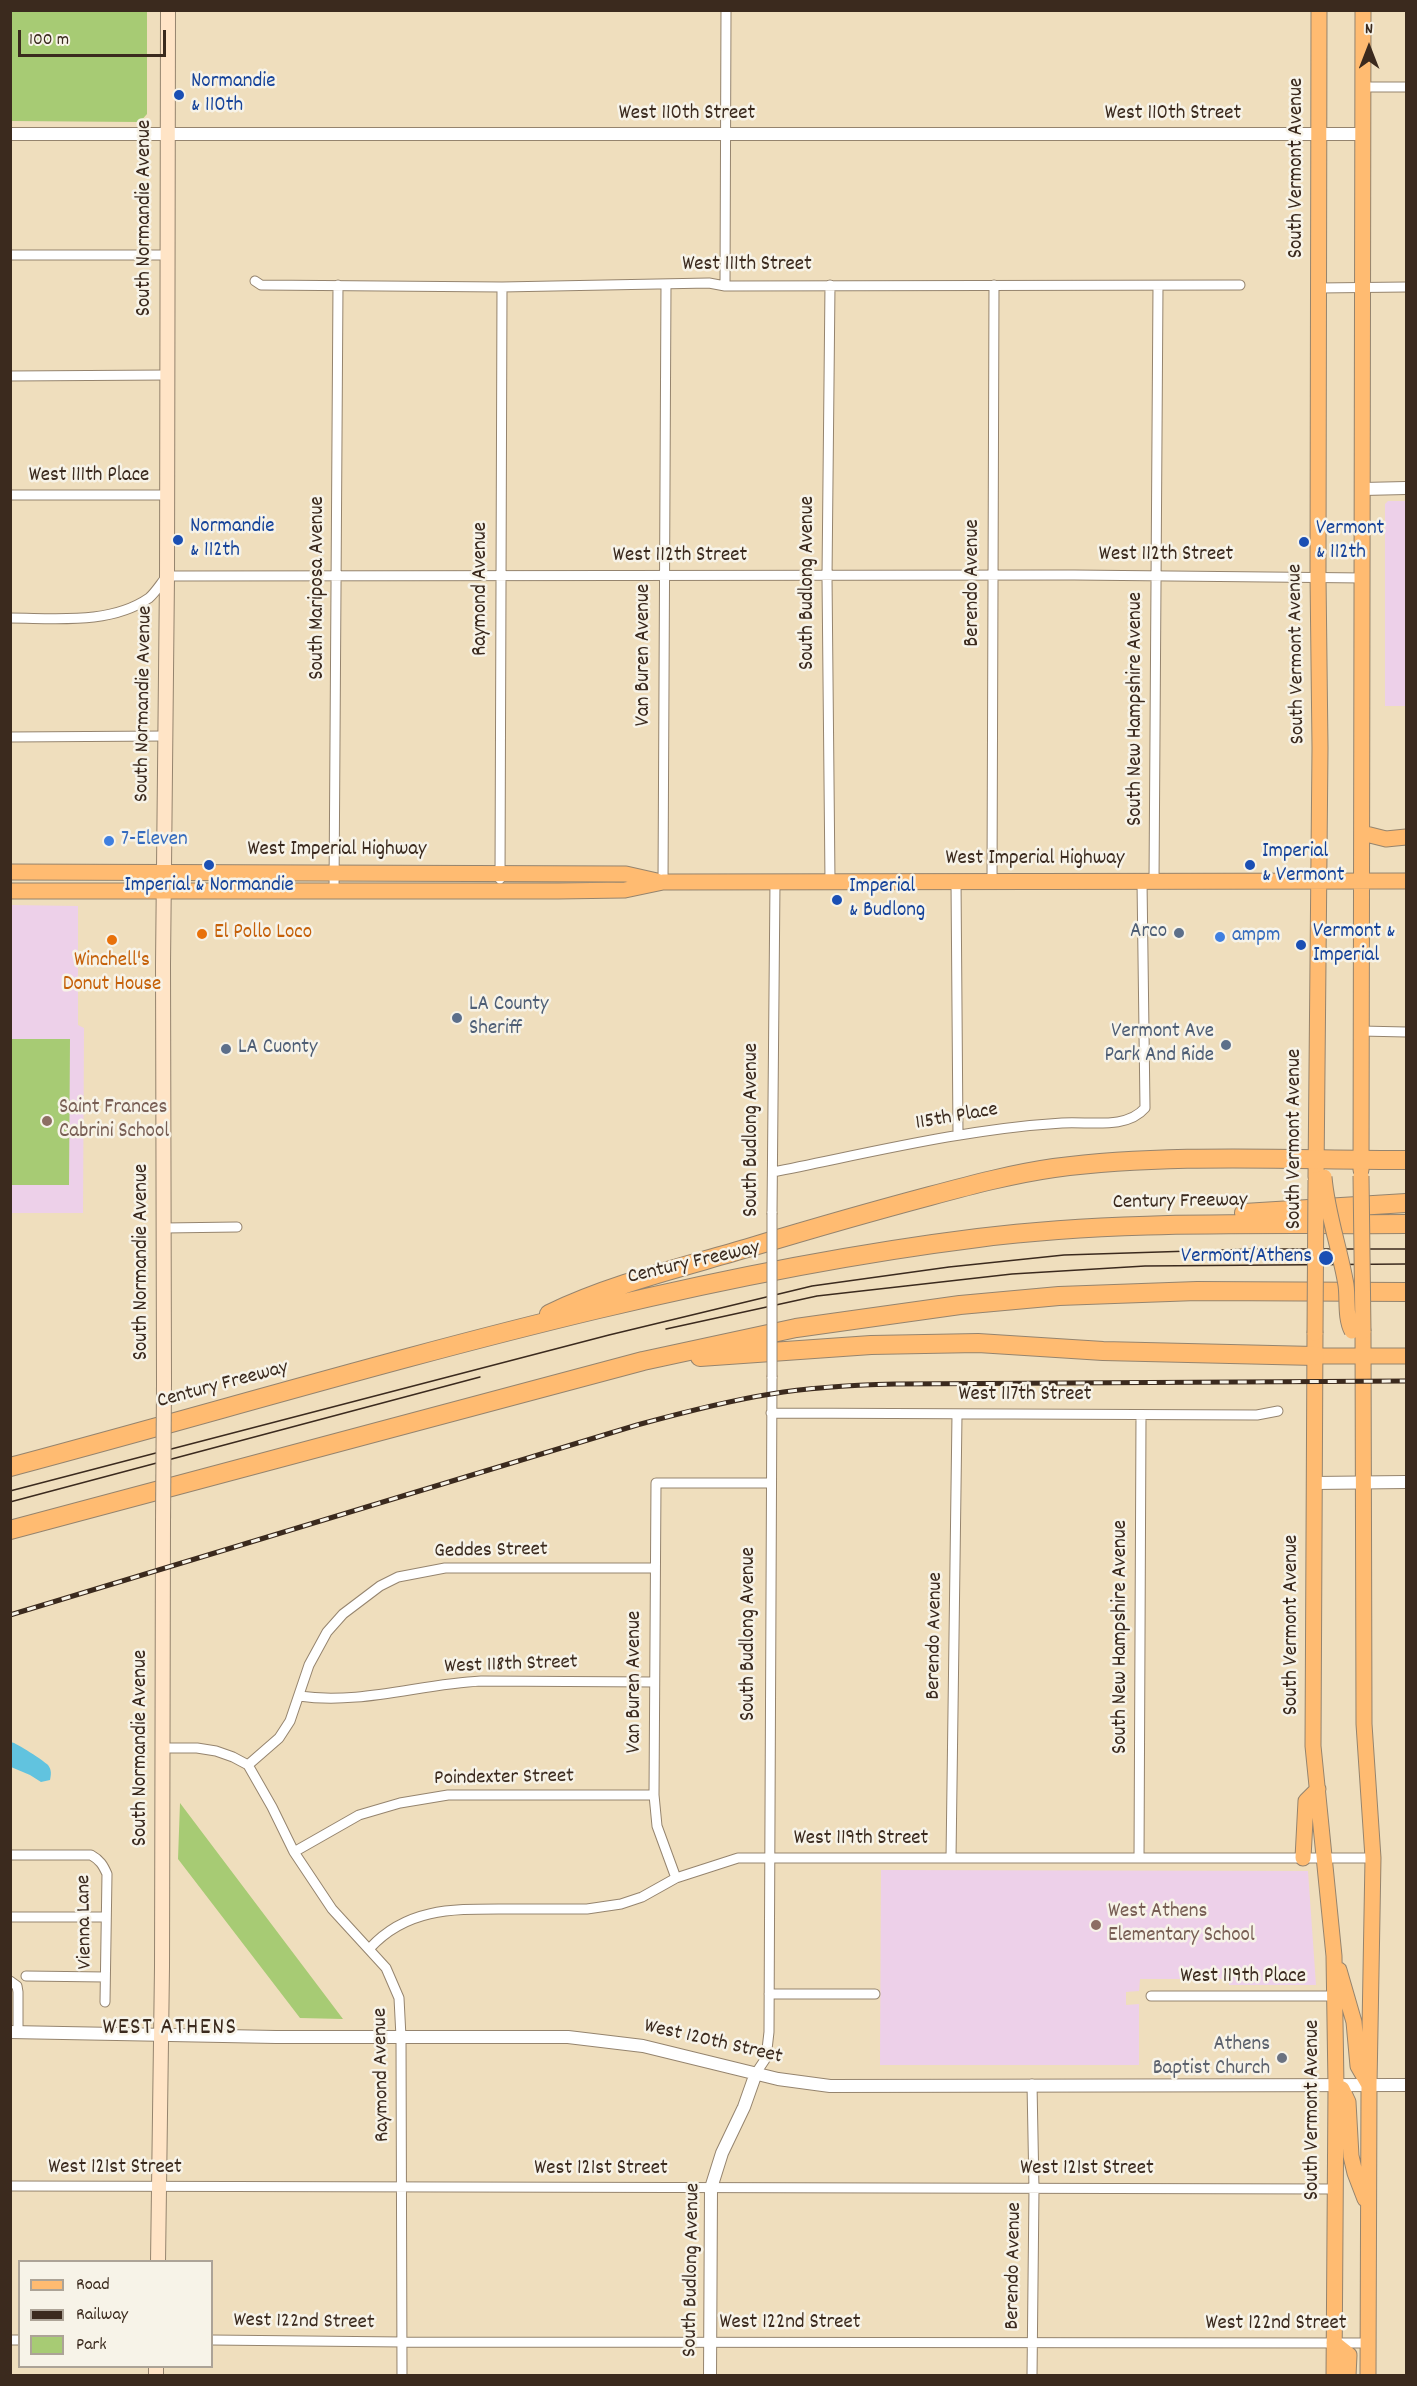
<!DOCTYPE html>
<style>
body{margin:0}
#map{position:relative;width:1417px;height:2386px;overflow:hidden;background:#efdebd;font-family:Dekko,sans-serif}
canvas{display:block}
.frame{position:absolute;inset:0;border:12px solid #3b2a1e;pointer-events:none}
.legend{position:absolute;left:18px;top:2260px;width:195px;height:108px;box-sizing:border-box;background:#f7f3e8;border:2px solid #aca397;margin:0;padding:8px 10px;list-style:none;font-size:18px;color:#3b2a1e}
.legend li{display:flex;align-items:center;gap:12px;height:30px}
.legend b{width:30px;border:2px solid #aca397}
.north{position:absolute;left:1339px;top:18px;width:60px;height:60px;-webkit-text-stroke:4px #f7f3e8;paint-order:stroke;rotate:0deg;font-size:16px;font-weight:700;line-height:24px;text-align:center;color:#3b2a1e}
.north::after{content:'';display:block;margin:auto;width:21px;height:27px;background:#3b2a1e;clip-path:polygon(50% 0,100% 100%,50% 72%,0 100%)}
.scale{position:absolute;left:18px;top:30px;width:148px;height:27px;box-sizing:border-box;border:3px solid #3b2a1e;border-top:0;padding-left:8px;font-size:18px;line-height:21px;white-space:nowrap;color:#3b2a1e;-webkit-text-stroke:4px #f7f3e8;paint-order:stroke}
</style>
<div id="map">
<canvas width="1417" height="2386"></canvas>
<div class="frame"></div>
<ul class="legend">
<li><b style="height:8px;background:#ffbb71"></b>Road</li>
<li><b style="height:8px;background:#3b2a1e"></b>Railway</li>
<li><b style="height:16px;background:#a7cb74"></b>Park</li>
</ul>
<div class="north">N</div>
<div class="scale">100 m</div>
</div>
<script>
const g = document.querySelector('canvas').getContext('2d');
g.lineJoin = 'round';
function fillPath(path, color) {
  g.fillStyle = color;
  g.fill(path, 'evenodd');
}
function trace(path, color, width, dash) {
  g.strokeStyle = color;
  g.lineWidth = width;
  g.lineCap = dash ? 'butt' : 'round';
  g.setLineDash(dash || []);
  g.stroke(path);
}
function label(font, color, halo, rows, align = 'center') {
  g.font = font + ' Dekko,sans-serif';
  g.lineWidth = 5;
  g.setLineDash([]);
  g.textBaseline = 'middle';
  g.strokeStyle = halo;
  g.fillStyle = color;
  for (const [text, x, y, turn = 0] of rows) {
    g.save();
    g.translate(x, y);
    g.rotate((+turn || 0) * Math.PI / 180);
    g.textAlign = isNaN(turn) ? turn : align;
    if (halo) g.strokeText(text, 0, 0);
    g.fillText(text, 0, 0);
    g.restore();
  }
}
const built = new Path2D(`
 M1388,501H1406V706H1385V504Z
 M11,905L78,906V1025L84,1028L83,1213H11Z
 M881,1870L1308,1871L1316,1985H1229V1979H1140L1139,1991L1126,1992V2005L1139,2004V2065H880Z`);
const green = new Path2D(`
 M11,10L147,11V114L140,122L11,121Z
 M11,1039H70L69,1185H11Z
 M180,1803L343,2019L300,2018L178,1859Z`);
const water = new Path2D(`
 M11,1742C17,1743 44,1761 48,1765C52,1770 51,1775 50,1780L41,1782L30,1775L11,1767Z`);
const minor = new Path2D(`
 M1364,87H1406
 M10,255H167
 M255,281L261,285L502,287L709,283L725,286L1240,285
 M830,285L827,577L830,881
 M725,286L726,10
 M1319,288L1406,287
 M10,376L167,375
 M10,495H167
 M10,618C55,618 110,625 149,598C156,592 161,583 167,576L1074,575L1364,578
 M10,737L165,736
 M500,879L502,287
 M956,881L958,1135
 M992,881L994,285
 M1154,881L1158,286
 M663,882L666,284
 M334,891L338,285
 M1361,1031L1406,1032
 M773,1172C869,1153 964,1129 1062,1123C1089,1121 1126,1130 1145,1108L1142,881
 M772,1213L775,882
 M165,1228L237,1227
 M771,1413L1257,1415L1278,1411
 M299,1696C360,1705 420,1684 481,1681L654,1682
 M163,1748H197L216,1751L233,1757L248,1765L272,1807L294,1852L332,1909L386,1968L399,1998L401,2037L402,2376
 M248,1765L279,1738L290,1721L309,1665L327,1632L343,1614L380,1586L398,1577L445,1568H655
 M294,1852L359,1815L400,1803L448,1795H654
 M10,1855H91C100,1860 103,1865 107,1874L105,2002
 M951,1858L957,1415
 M1139,1858L1141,1415
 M676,1878L657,1826L654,1795L656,1483H770
 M10,1917H106
 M370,1948C407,1908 452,1909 503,1909C531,1909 559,1909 587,1909L621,1904L642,1897L676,1878L738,1858H1373
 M26,1976L105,1977
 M10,1981L17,1986L18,1992V2033
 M769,1994H875
 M1151,1996H1335
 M756,2073L766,2058L769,2032L772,1377
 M1032,2084L1034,2189L1032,2376
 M10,2186L1335,2189
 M10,2340H20
 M212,2340L402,2342L1368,2343`);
const tertiary = new Path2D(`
 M10,134H1363
 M1363,489L1406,488
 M1314,1483L1406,1482
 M10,2032L276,2037H568L643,2046L778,2079L830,2086L1406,2085
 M710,2376L711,2188L722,2153L744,2107L756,2073`);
const secondary = new Path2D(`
 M164,1383L163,964L167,576L168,10
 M158,2262L162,1967L163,1523
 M156,2376V2366`);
const primary = new Path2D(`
 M1362,833L1386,839L1406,837
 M10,872L626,874L657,881
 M10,891H558L625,890L663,882L1406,881
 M1361,1170L1363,10
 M1316,1177L1320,748L1318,576L1319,10
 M1363,1331L1364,1724L1373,1858L1369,2085L1368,2376
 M1315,1333L1313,1746L1334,1956L1336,2086L1334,2376
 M1315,1356H1406
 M1303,1858L1306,1801L1318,1789
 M1339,1970L1354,2022L1358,2066L1369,2085
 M1336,2086L1342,2089L1348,2102L1351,2156L1355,2173L1365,2199
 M1334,2343L1349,2355L1348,2376`);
const motorway = new Path2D(`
 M1244,1213L1406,1203
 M549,1314C613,1283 684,1267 751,1247C811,1229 870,1212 930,1196C971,1185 1012,1174 1054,1168C1170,1153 1289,1160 1406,1160
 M700,1357L871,1345L978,1343L1103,1351L1315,1356
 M10,1467C330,1382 648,1279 978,1238C1120,1220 1263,1225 1406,1224
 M10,1530L643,1361L796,1328L960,1305L1059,1296L1197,1291L1406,1292`);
const tram = new Path2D(`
 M666,1329L817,1296L1012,1274L1145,1266L1406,1264
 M10,1491L609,1335L812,1286L949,1267L1064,1255L1255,1249H1406
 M10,1502L480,1377`);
const rail = new Path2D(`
 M10,1615L637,1425C681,1413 726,1401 771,1394C812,1387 853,1385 895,1384L1406,1381`);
const minorBridge = new Path2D(`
 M772,1377V1213`);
const secondaryBridge = new Path2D(`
 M163,1523L164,1383`);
const primaryBridge = new Path2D(`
 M1361,1176L1363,1331
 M1324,1177C1327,1214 1340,1249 1346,1285C1348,1299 1345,1318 1352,1331
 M1315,1333L1316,1180`);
const markers = [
 [179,95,6,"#1a4fb4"],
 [178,540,6,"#1a4fb4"],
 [1304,542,6,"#1a4fb4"],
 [109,841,6,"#3f7fe0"],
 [209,865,6,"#1a4fb4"],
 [1250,865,6,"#1a4fb4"],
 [837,900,6,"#1a4fb4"],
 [1179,933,6,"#5c6f8a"],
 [202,934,6,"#e8710a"],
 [1220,937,6,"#3f7fe0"],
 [112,940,6,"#e8710a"],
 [1301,945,6,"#1a4fb4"],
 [457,1018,6,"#5c6f8a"],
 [1226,1045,6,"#5c6f8a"],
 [226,1049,6,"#5c6f8a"],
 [47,1121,6,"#8d6e63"],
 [1326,1258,8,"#1a4fb4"],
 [1096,1925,6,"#8d6e63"],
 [1282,2058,6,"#6b7280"]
];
const transitNames = [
 ["Normandie",191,83],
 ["& 110th",191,107],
 ["Normandie",190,528],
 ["& 112th",190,552],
 ["Vermont",1316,530],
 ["& 112th",1316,554],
 ["Imperial",1262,853],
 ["& Vermont",1262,877],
 ["Imperial & Normandie",209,887,"center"],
 ["Imperial",849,888],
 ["& Budlong",849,912],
 ["Vermont &",1313,933],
 ["Imperial",1313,957],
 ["Vermont/Athens",1312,1258,"right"]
];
const streetNames = [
 ["West 110th Street",687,115],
 ["West 110th Street",1173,115],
 ["South Vermont Avenue",1298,168,-90],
 ["South Normandie Avenue",146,218,-90],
 ["West 111th Street",747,266],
 ["West 111th Place",89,477],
 ["West 112th Street",1166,556],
 ["West 112th Street",680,557],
 ["South Budlong Avenue",809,583,-90],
 ["Berendo Avenue",974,583,-90],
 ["South Mariposa Avenue",319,588,-90],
 ["Raymond Avenue",482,589,-90],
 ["South Vermont Avenue",1298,654,-91],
 ["Van Buren Avenue",645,655,-90],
 ["South Normandie Avenue",145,704,-89],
 ["South New Hampshire Avenue",1137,709,-90],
 ["West Imperial Highway",337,851],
 ["West Imperial Highway",1035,860],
 ["115th Place",957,1118,-10],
 ["South Budlong Avenue",753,1130,-90],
 ["South Vermont Avenue",1296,1139,-90],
 ["Century Freeway",1180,1203,-1],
 ["South Normandie Avenue",143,1262,-90],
 ["Century Freeway",694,1264,-13],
 ["Century Freeway",223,1386,-15],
 ["West 117th Street",1025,1396],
 ["Geddes Street",491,1552,-1],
 ["South Vermont Avenue",1293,1625,-90],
 ["South Budlong Avenue",750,1634,-90],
 ["Berendo Avenue",936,1636,-89],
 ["South New Hampshire Avenue",1122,1637,-90],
 ["West 118th Street",511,1666,-2],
 ["Van Buren Avenue",636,1682,-90],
 ["South Normandie Avenue",142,1748,-90],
 ["Poindexter Street",504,1779,-1],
 ["West 119th Street",861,1840],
 ["Vienna Lane",86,1922,-91],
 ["West 119th Place",1243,1978],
 ["West 120th Street",713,2043,13],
 ["Raymond Avenue",383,2075,-91],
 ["South Vermont Avenue",1314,2110,-90],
 ["West 121st Street",115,2169],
 ["West 121st Street",601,2170],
 ["West 121st Street",1087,2170],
 ["Berendo Avenue",1015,2266,-89],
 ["South Budlong Avenue",693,2270,-89],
 ["West 122nd Street",304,2323,1],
 ["West 122nd Street",790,2324],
 ["West 122nd Street",1276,2325]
];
const shopNames = [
 ["7-Eleven",121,841],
 ["ampm",1232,937]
];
const serviceNames = [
 ["Arco",1167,933],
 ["LA County",469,1006,"left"],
 ["Sheriff",469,1030,"left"],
 ["Vermont Ave",1214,1033],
 ["Park And Ride",1214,1057],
 ["LA Cuonty",238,1049,"left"]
];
const foodNames = [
 ["El Pollo Loco",214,934],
 ["Winchell's",112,962,"center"],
 ["Donut House",112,986,"center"]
];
const educationNames = [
 ["Saint Frances",59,1109],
 ["Cabrini School",59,1133],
 ["West Athens",1108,1913],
 ["Elementary School",1108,1937]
];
const worshipNames = [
 ["Athens",1270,2046],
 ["Baptist Church",1270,2070]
];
const quarterNames = [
 ["WEST ATHENS",170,2030]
];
fillPath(built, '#edd0e9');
fillPath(green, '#a7cb74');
fillPath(water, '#61c3df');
trace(minor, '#95846e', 11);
trace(tertiary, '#95846e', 14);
trace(secondary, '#95846e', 16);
trace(primary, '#95846e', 17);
trace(motorway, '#95846e', 20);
trace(minor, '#fff', 9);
trace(tertiary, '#fff', 12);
trace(secondary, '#ffe4c6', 14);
trace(primary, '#ffbb71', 15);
trace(motorway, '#ffbb71', 18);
trace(tram, '#3b2a1e', 1.5);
trace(rail, '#3b2a1e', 5);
trace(rail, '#f7f3e8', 3, [9]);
trace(minorBridge, '#95846e', 11, []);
trace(secondaryBridge, '#95846e', 16, []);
trace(primaryBridge, '#95846e', 17, []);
trace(minorBridge, '#fff', 9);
trace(secondaryBridge, '#ffe4c6', 14);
trace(primaryBridge, '#ffbb71', 15);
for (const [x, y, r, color] of markers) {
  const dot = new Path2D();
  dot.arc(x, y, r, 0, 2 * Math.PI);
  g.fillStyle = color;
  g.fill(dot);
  trace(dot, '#f7f3e8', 2);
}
label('21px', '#164399', '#f7f3e8', transitNames, 'left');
label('21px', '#3b2a1e', '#f7f3e8', streetNames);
label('21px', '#366cbe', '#f7f3e8', shopNames, 'left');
label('21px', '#4e5e75', '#f7f3e8', serviceNames, 'right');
label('21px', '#c56008', '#f7f3e8', foodNames, 'left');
label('21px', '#785e54', '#f7f3e8', educationNames, 'left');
label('21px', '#5b616d', '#f7f3e8', worshipNames, 'right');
g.letterSpacing = '1.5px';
label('24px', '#3b2a1e', '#f7f3e8', quarterNames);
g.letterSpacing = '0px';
</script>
